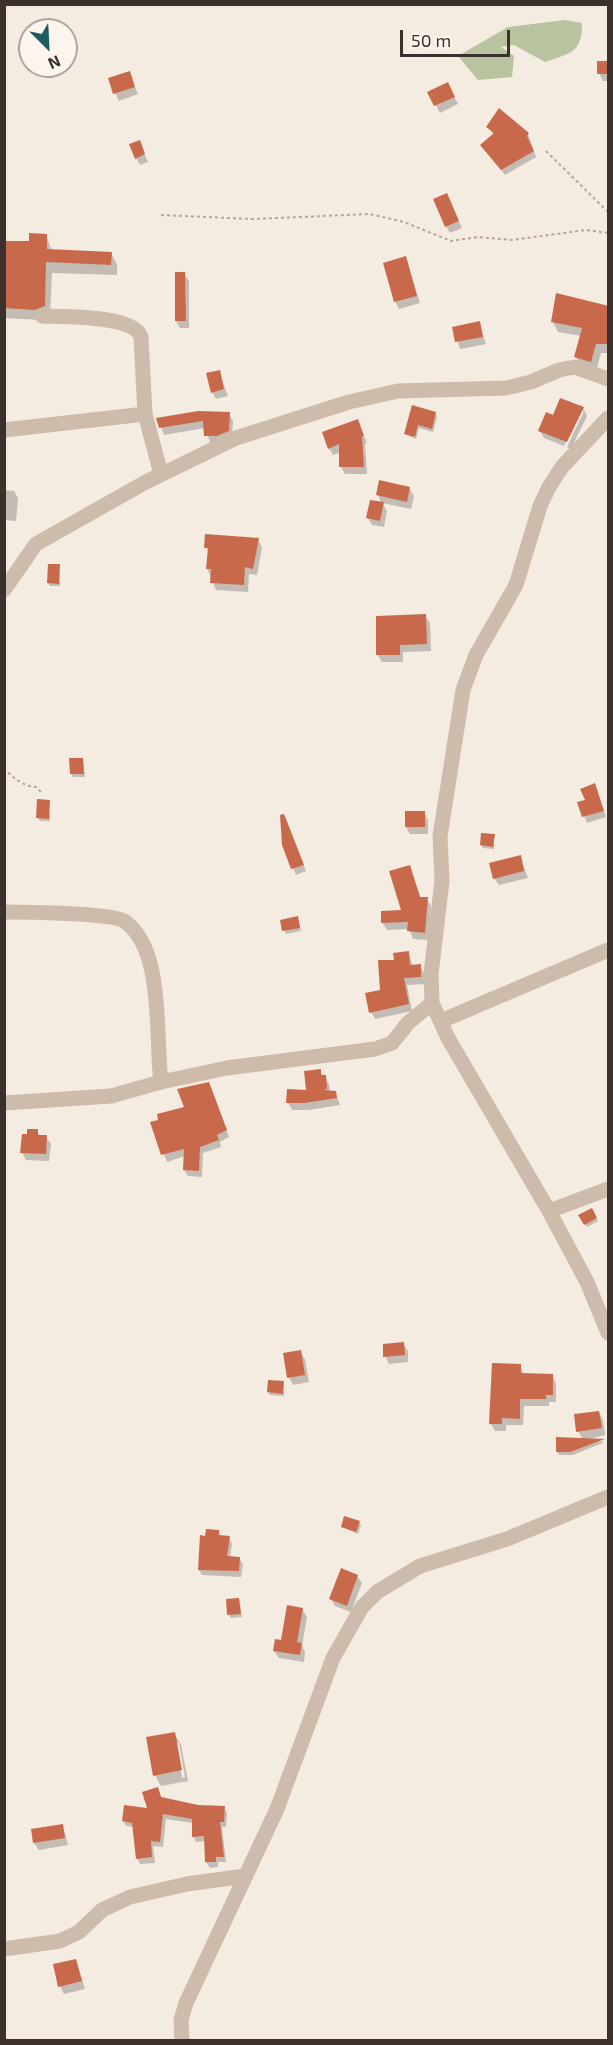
<!DOCTYPE html>
<style>
body{margin:0}
#map{position:relative;width:613px;height:2045px;overflow:hidden;background:#f4ebe1;font-family:"Exo 2",sans-serif}
canvas{display:block}
.frame{position:absolute;inset:0;border:6px solid #3b302b;pointer-events:none}
.north{position:absolute;left:18px;top:18px;width:60px;height:60px;box-sizing:border-box;background:#fbf5ee;border:2px solid #aea6a0;border-radius:50%;rotate:156deg;font-size:16px;font-weight:700;line-height:24px;text-align:center;color:#3b302b}
.north::after{content:'';display:block;margin:auto;width:21px;height:27px;background:#1f5a5e;clip-path:polygon(50% 0,100% 100%,50% 72%,0 100%)}
.scale{position:absolute;left:400px;top:30px;width:110px;height:27px;box-sizing:border-box;border:3px solid #3b302b;border-top:0;padding-left:8px;font-size:18px;line-height:21px;white-space:nowrap;color:#3b302b;-webkit-text-stroke:4px #fbf5ee;paint-order:stroke}
</style>
<div id="map">
<canvas width="613" height="2045"></canvas>
<div class="frame"></div>
<div class="north">N</div>
<div class="scale">50 m</div>
</div>
<script>
const g = document.querySelector('canvas').getContext('2d');
g.lineJoin = 'round';
function fillPath(path, color) {
  g.fillStyle = color;
  g.fill(path, 'evenodd');
}
function trace(path, color, width, dash) {
  g.strokeStyle = color;
  g.lineWidth = width;
  g.lineCap = dash ? 'butt' : 'round';
  g.setLineDash(dash || []);
  g.stroke(path);
}
const green = new Path2D(`
 M565,20L582,23C582,53 571,53 545,62L514,45L501,47L514,56L512,77L478,80L458,56L508,27Z`);
const shadow = new Path2D(`
 M608,62V81H603L599,73Z
 M129,73L138,94L119,101L115,93Z
 M451,91L458,104L440,113L429,92Z
 M488,127L528,134L536,157L505,175L482,146L494,135Z
 M139,141L148,162L140,165L136,158Z
 M447,195L462,228L450,233L446,226Z
 M46,235L52,251L111,253L117,264V275L52,273L50,317L41,320L4,318V242H31Z
 M406,258L420,303L399,309L395,301Z
 M184,274L189,281V328H180L176,321Z
 M608,296V353H601L596,371L581,367L576,357L582,336L558,332L553,322L607,307Z
 M479,323L486,344L460,349L453,328Z
 M219,372L228,396L216,399L212,392Z
 M413,407L435,413L437,417L433,432L419,428L416,439L405,434Z
 M583,408L587,416L571,449L567,447L584,411H580L564,446L544,438L540,431Z
 M229,414L233,421L232,438L222,443L210,442L205,428L164,435L158,419Z
 M358,421L367,443H365L367,474H345L341,467V452L333,455L329,448Z
 M409,488L414,496L411,509L382,503L387,511L384,527L372,525L368,518L382,504L378,495Z
 M4,490L14,491L18,498L16,521L4,520Z
 M258,540L262,547L257,575L249,574L248,592L216,590L207,568L209,553L206,547Z
 M59,566L60,586H50L48,583Z
 M425,616L430,623L431,651L403,652V662H382L377,654Z
 M83,760L85,777H73L71,773Z
 M594,785L606,817L587,823L579,803L587,801Z
 M49,801L50,821H40L38,818Z
 M424,812L428,820V834H410L406,827Z
 M287,822L306,871L296,875L284,845Z
 M494,836V849L483,848L481,845Z
 M520,857L528,878L499,885L494,878Z
 M409,866L421,898L427,899L431,906L429,940L413,939L409,929L387,930L382,922L403,912Z
 M299,921L301,931L286,934L284,930Z
 M408,953L413,966H420L424,973L425,984L407,985L412,1011L375,1019L371,1012L395,961Z
 M320,1071L329,1084L330,1091L335,1092L340,1105L309,1110H292L288,1102L308,1091Z
 M212,1090L229,1137L220,1142L221,1147L203,1153L202,1177L188,1176L184,1170L185,1156L167,1162L152,1123L186,1108Z
 M37,1131L41,1137H46L51,1144L49,1161L26,1160L22,1152L28,1136Z
 M591,1210L598,1221L587,1227L580,1215Z
 M403,1344L408,1351V1362L389,1364L385,1356Z
 M300,1352L305,1359L309,1382L293,1385L289,1377Z
 M520,1366L524,1375H552L556,1383V1402H549V1406H524L523,1425H506V1431H495L491,1424Z
 M283,1383L284,1396L270,1395L268,1392Z
 M599,1412L603,1420L605,1435L585,1440L605,1442L573,1455H559L557,1451L583,1440L578,1431Z
 M359,1522L361,1525L358,1534L342,1527Z
 M218,1532L221,1537L229,1538L232,1544L230,1557L239,1558L243,1564L241,1577L202,1575L199,1570L206,1537Z
 M357,1576L362,1583L351,1612L335,1606L331,1599Z
 M239,1599L242,1617L231,1618L229,1615Z
 M302,1609L307,1617L302,1646L305,1652L304,1662L279,1658L274,1651Z
 M174,1733L181,1745L188,1781L161,1786L155,1775ZM176,1743H179L185,1777L182,1778Z
 M161,1799L198,1806L224,1808L227,1813L226,1827H222L226,1862H218V1867L210,1868L206,1862L205,1841L196,1842L193,1836V1823L166,1819L163,1847L153,1846L155,1863L140,1864L137,1858L134,1827L126,1826L123,1821L149,1810Z
 M63,1826L68,1845L39,1850L34,1843Z
 M76,1960L85,1989L64,1994L60,1986Z`);
const building = new Path2D(`
 M597,61H609V74H597Z
 M130,71L135,87L113,94L108,78Z
 M448,82L455,97L434,106L427,92Z
 M499,108L529,133L527,136L534,151L501,170L480,145L494,133L486,127Z
 M140,140L145,154L135,159L129,144Z
 M447,193L459,221L445,227L433,199Z
 M29,233L47,234V249L112,252L111,265L46,262L45,306L35,310L4,308V241H29Z
 M406,256L417,296L394,302L383,263Z
 M175,272H185L186,321H175Z
 M556,293L609,306V344H596L591,362L574,357L582,328L551,322Z
 M480,321L483,337L455,342L452,327Z
 M220,370L224,389L211,393L206,373Z
 M560,398L584,407L567,442L538,431L546,412L553,415Z
 M412,405L436,412L432,429L418,425L415,437L404,434Z
 M198,411L230,412L229,431L217,436H204L203,421L159,428L156,418Z
 M358,419L364,436H362L364,467H339V444L328,449L322,432Z
 M379,480L410,487L407,502L376,495Z
 M370,500L384,502L380,521L366,518Z
 M205,534L259,538L253,569L245,567L244,585L210,583L211,569H206L208,548H204Z
 M48,564H60L59,584L47,583Z
 M426,614L427,644L400,645V655H376V616Z
 M69,758H83L84,774H70Z
 M595,783L604,811L582,817L577,802L585,800L580,789Z
 M37,799L50,800L49,819L36,818Z
 M405,811H425V827H405Z
 M284,814L304,865L291,869L282,845L280,815Z
 M481,833L495,834L493,847L480,845Z
 M521,855L524,871L493,879L489,863Z
 M410,865L420,897H428L425,933L407,931L408,922L381,923V911L401,910L389,871Z
 M298,916L300,928L282,931L280,920Z
 M409,951L410,965L421,964V977L404,978L409,1004L369,1013L365,993L380,990L378,960H394L393,953Z
 M321,1069V1075H326L327,1089L323,1090L336,1091L337,1098L304,1103H286L287,1089L306,1090L304,1071Z
 M209,1082L227,1130L217,1135L219,1140L200,1147L199,1171L183,1170L184,1149L161,1155L150,1122L158,1120L157,1114L184,1107L177,1089Z
 M27,1129H38V1135H47L46,1154L20,1153L22,1134H27Z
 M592,1208L597,1218L584,1225L578,1215Z
 M404,1342L405,1355L383,1357V1344Z
 M301,1350L305,1375L287,1378L283,1353Z
 M492,1363L521,1364V1373L553,1374V1395H546V1399H520V1419L502,1418V1424H489Z
 M268,1380L284,1381L283,1394L267,1392Z
 M599,1411L602,1428L576,1432L574,1414Z
 M556,1437L605,1439L570,1452H556Z
 M344,1516L360,1521L356,1532L341,1527Z
 M206,1529L219,1530V1535L230,1536L227,1556L240,1557L239,1571L198,1570L200,1535L205,1536Z
 M341,1568L358,1575L347,1606L329,1599Z
 M239,1598L241,1614L227,1615L226,1599Z
 M287,1605L303,1608L297,1642L302,1643L300,1655L273,1651L275,1639L281,1640Z
 M175,1732L182,1770L153,1776L146,1737Z
 M158,1787L161,1797L198,1805L225,1806L224,1822H220L224,1857H216V1862H205L204,1836L192,1837V1819L163,1814L160,1842L151,1841L152,1857L136,1859L132,1823L122,1821L124,1805L147,1808L142,1792Z
 M63,1824L65,1838L33,1843L31,1829Z
 M76,1959L82,1981L58,1987L53,1964Z`);
const path = new Path2D(`
 M546,151L608,212
 M161,215L252,219L370,214L404,222L451,241L478,237L512,240L586,230L608,233
 M4,615L5,604
 M4,768C13,778 23,786 36,787L42,793`);
const minor = new Path2D(`
 M42,316C64,317 134,315 141,337L145,414
 M608,418L562,467L549,487L540,506L516,585L476,655L463,690L440,836L442,881L431,974L432,1003L448,1038L549,1211L587,1282L608,1333
 M4,430L145,414L161,474
 M4,590L36,544L144,483L236,438L349,402L398,391L506,388L531,382L559,370L575,367L608,379
 M4,912C23,912 113,913 124,921C165,948 155,1038 161,1082L227,1068L375,1049L392,1043L408,1023L432,1003
 M441,1021L608,950
 M4,1103L111,1096L161,1082
 M549,1211L608,1189
 M4,1949L60,1941L79,1932L102,1910L130,1897L187,1884L245,1876
 M182,2040L181,2020L186,2003L277,1809L333,1658L362,1607L377,1592L420,1566L507,1539L608,1497`);
fillPath(green, '#b8c4a0');
fillPath(shadow, '#0003');
fillPath(building, '#c8694b');
trace(path, '#b9a596', 2, [3, 3]);
trace(minor, '#cdbbac', 15);
</script>
